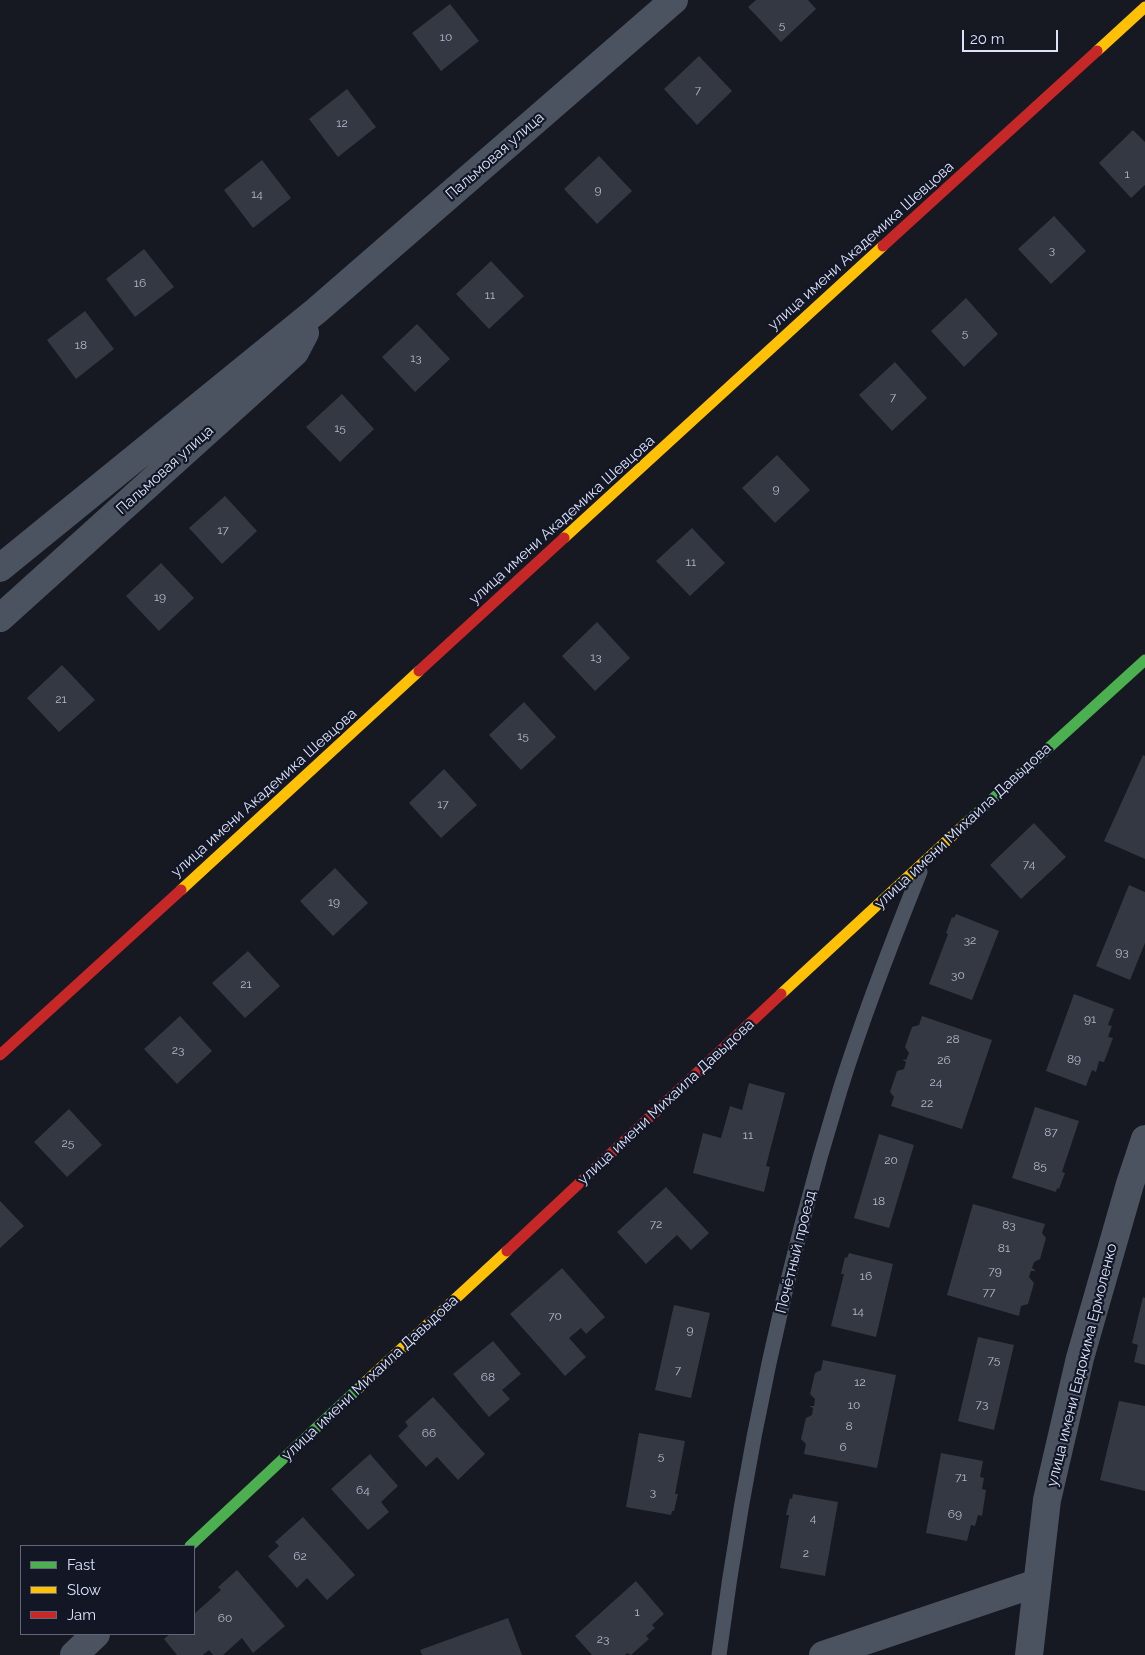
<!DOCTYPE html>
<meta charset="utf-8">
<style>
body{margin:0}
#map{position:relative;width:1145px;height:1655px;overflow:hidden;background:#161921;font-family:Raleway,sans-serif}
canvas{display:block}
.legend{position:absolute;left:20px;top:1545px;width:175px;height:90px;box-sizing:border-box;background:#121625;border:1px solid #62687a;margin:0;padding:6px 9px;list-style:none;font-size:15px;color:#dbe2fa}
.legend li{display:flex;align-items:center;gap:10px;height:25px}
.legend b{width:25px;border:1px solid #62687a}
.scale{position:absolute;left:962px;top:30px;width:96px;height:22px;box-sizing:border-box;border:2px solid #dbe2fa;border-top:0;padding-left:6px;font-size:15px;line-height:18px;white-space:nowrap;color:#dbe2fa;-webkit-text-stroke:4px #121625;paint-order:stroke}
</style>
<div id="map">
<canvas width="1145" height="1655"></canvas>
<ul class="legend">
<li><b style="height:6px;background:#4caf50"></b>Fast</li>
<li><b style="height:6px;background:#ffc107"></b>Slow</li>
<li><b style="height:6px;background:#c62828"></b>Jam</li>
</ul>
<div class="scale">20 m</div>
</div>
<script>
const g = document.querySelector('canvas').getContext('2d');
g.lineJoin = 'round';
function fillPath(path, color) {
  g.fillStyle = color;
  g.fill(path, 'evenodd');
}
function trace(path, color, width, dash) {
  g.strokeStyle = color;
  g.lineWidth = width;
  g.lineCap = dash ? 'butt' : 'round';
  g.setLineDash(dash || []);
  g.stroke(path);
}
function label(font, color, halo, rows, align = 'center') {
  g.font = font + ' Raleway,sans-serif';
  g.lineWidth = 4.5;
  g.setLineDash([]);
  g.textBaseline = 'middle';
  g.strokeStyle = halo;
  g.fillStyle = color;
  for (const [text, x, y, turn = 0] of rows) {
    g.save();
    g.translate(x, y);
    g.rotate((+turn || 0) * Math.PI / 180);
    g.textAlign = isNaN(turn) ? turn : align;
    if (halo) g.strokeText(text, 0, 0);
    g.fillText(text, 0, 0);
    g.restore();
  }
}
const building = new Path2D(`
 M756,0H808L816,9L781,42L748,7Z
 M450,4L479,41L441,71L412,33Z
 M699,56L732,91L697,125L664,89Z
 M347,89L376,127L338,157L309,119Z
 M1133,130L1145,142V185L1131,198L1099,163Z
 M599,156L632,191L597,224L564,189Z
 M262,160L291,198L253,228L224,190Z
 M1054,216L1086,251L1051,284L1018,249Z
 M144,249L174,287L135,317L106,279Z
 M491,261L524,296L489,329L456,294Z
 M966,298L998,334L964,367L931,331Z
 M85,311L114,349L76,379L47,340Z
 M417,324L450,359L415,392L382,357Z
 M895,362L927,398L892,431L859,395Z
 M342,394L374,429L340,462L306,427Z
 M777,455L810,490L775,523L742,488Z
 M225,496L257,531L222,564L189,528Z
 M692,528L725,563L690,596L656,561Z
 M161,563L194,598L159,631L126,596Z
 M597,622L630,658L595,691L562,656Z
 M62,665L95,700L59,732L27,698Z
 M524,702L556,737L521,770L489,735Z
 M1143,755L1145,756V859L1104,841Z
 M444,769L477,805L441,838L409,803Z
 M1034,823L1066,857L1021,899L990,865Z
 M335,868L368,903L333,936L300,901Z
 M1129,885L1145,892V943L1130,980L1096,966Z
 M956,914L999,931L972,1000L929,984L948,934L946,933L952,917L954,918Z
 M248,951L280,986L245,1018L212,983Z
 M1074,994L1114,1009L1108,1025L1112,1026L1108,1037L1113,1038L1104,1062L1099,1061L1096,1072L1092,1070L1086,1086L1046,1071Z
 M180,1016L212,1051L177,1084L144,1049Z
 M922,1016L992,1040L962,1129L891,1106L894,1097L890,1092L897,1071L904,1069L906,1062L902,1059L906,1060L909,1053L905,1047L912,1027L919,1025Z
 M749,1083L785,1093L766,1166L770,1167L764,1192L693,1173L703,1133L721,1138L730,1106L742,1110Z
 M1035,1107L1079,1121L1062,1172L1065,1173L1059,1189L1057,1188L1056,1192L1012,1178Z
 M69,1109L102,1145L67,1177L34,1142Z
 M879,1134L914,1145L889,1228L854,1218Z
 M666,1187L709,1233L691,1250L677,1235L646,1264L617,1232Z
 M0,1201L24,1226L0,1248Z
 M973,1204L1045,1224L1042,1233L1046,1238L1040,1259L1034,1262L1032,1268L1036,1271H1031L1029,1277L1034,1283L1028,1304L1021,1306L1019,1316L947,1295Z
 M849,1253L893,1264L876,1337L831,1326L844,1274H841L845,1257L847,1258Z
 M562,1268L605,1317L586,1334L581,1328L569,1338L586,1357L565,1376L510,1314Z
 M1143,1297L1145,1298V1365L1134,1362L1138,1345L1132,1343Z
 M674,1305L710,1313L691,1398L655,1390Z
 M978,1337L1014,1345L994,1430L958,1421Z
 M493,1341L521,1374L502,1390L510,1399L489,1417L453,1374Z
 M823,1360L896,1375L877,1468L804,1454L806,1444L801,1439L806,1418L812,1415L813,1408L809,1406H814L815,1399L810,1394L815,1373L821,1370Z
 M433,1397L485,1454L458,1480L437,1457L426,1467L398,1436L408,1426L405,1422Z
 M1119,1401L1145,1406V1491L1100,1480Z
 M639,1433L685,1441L675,1494H678L674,1511H672L671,1515L626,1507Z
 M941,1453L983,1461L980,1477L984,1478L982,1489L986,1490L982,1516L978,1515L975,1526L971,1525L967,1541L926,1533Z
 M370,1454L398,1486L381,1502L389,1512L368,1530L331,1489Z
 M793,1494L838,1502L825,1576L780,1568L789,1515H786L790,1498L792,1499Z
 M303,1517L355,1575L327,1600L307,1578L297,1588L268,1556L279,1546L275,1542Z
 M237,1570L285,1626L253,1653L242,1638L223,1655H213L209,1650L203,1655H177L164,1639L170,1634H194V1614L221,1590L218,1587Z
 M636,1581L664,1614L652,1625L655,1628L646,1636L649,1639L631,1655L627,1653L625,1655H592L575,1636Z
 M508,1618L522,1655H422L420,1650Z`);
const lane = new Path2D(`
 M719,1655C744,1464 783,1275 840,1090C863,1016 891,944 920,872`);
const street = new Path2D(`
 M0,568L316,311L674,0
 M0,618L295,352L305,333
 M74,1655L96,1634
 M823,1655L1037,1583
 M1029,1655L1047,1500L1080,1358L1130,1184L1145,1139`);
const fast = new Path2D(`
 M965,824L1145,660
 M190,1546L361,1386`);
const slow = new Path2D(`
 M1097,51L1145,7
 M564,538L883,246
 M181,890L419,671
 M781,994L965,824
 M361,1386L507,1251`);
const jam = new Path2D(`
 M883,246L1097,51
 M419,671L564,538
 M0,1055L181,890
 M507,1251L781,994`);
const numberNames = [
 ["5",782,25],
 ["10",446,37],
 ["7",698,90],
 ["12",342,123],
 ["1",1127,174],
 ["9",598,190],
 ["14",257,194],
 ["3",1052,250],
 ["16",140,283],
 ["11",490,295],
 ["5",965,333],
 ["18",81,345],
 ["13",416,358],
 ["7",893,397],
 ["15",340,428],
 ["9",776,489],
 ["17",223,530],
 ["11",691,562],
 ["19",160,597],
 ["13",596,657],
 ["21",61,699],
 ["15",523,736],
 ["17",443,804],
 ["74",1029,864],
 ["19",334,902],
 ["32",970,940],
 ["93",1122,952],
 ["30",958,975],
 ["21",246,984],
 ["91",1090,1019],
 ["28",953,1039],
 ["23",178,1050],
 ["89",1074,1059],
 ["26",944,1060],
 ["24",936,1082],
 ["22",927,1103],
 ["87",1051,1132],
 ["11",748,1135],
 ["25",68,1143],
 ["20",891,1160],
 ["85",1040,1166],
 ["18",879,1201],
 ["72",656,1224],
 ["83",1009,1225],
 ["81",1004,1248],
 ["79",995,1271],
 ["16",866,1276],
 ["77",989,1292],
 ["14",858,1311],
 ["70",555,1316],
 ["9",690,1330],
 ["75",994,1360],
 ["7",678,1370],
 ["68",488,1377],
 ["12",860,1382],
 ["73",982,1404],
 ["10",854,1405],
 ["8",849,1426],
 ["66",429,1433],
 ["6",843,1447],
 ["5",661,1456],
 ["71",961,1477],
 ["64",363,1490],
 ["3",653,1492],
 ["69",955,1514],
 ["4",813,1518],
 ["2",806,1553],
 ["62",300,1556],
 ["1",637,1612],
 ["60",225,1618],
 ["23",603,1639]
];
const streetNames = [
 ["Пальмовая улица",495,156,-41],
 ["улица имени Академика Шевцова",861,246,-42],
 ["Пальмовая улица",165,470,-42],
 ["улица имени Академика Шевцова",562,520,-42],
 ["улица имени Академика Шевцова",264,793,-42],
 ["улица имени Михаила Давыдова",963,826,-43],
 ["улица имени Михаила Давыдова",666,1102,-43],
 ["Почётный проезд",796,1252,-76],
 ["улица имени Евдокима Ермоленко",1082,1365,-76],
 ["улица имени Михаила Давыдова",370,1378,-43]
];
fillPath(building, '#343842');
trace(lane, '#4c5360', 15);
trace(street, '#4c5360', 28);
trace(fast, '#4caf50', 11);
trace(slow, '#ffc107', 11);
trace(jam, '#c62828', 11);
label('12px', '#b1b8cc', null, numberNames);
label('15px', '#dbe2fa', '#121625', streetNames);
</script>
